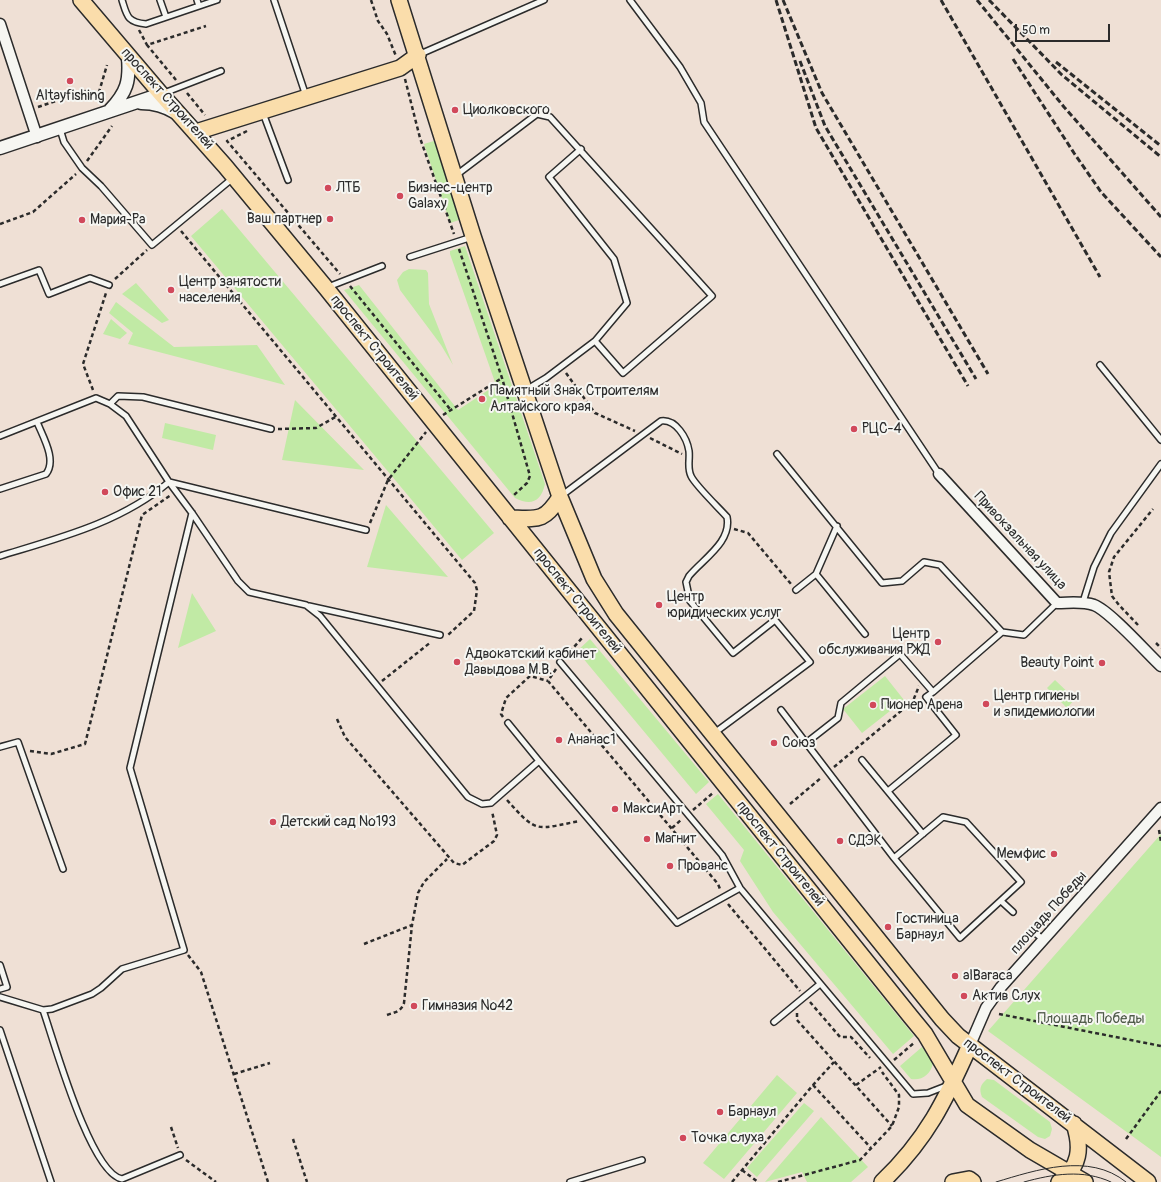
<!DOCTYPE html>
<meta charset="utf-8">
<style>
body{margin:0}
#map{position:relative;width:1161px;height:1182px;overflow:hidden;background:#efe0d5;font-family:Pangolin,sans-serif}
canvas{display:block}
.scale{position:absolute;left:1015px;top:24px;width:95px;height:18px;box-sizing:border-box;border:2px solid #2b2b2b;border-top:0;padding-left:5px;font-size:12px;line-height:14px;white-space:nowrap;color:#2b2b2b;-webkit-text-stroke:3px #f6f6f2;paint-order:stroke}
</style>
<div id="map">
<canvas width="1161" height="1182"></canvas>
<div class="scale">50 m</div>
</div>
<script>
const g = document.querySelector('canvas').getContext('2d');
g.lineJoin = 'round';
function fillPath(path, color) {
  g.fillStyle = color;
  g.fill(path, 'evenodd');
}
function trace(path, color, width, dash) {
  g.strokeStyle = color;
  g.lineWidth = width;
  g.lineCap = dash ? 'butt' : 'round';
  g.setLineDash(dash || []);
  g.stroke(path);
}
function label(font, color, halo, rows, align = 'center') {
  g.font = font + ' Pangolin,sans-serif';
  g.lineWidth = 4;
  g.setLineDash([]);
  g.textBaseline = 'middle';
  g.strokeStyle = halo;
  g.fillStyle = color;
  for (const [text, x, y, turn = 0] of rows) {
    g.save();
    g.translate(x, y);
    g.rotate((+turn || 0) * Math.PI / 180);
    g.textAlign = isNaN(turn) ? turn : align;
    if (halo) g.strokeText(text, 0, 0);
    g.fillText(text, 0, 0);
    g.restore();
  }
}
const green = new Path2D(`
 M437,140L462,219L450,223L424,144Z
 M222,209L494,533L462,560L191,236Z
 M465,246L545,484C541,502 531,506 515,498L344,290L359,285L458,410L496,385L450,254V251Z
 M409,269L426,270L428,273L429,304L453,365L441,345L400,290L397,280L403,272Z
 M136,283L169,320L162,323L122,294Z
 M116,302L174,347L257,345L285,385L128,344L133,333L109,313Z
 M111,319L127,333L120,339L103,334Z
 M295,400L364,470L282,460Z
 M165,423L216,435L213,450L162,438Z
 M386,505L448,577L367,567Z
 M192,593L216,631L178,648Z
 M590,639L709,782L696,794L577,651Z
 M885,676L904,700L862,733L843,709Z
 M1055,680L1075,699L1067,708L1047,688Z
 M718,794L914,1036L893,1054L773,912L740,861L744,850L706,804Z
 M1161,834V1157L988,1031Z
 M922,1047L933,1063C931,1074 922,1081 911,1079L900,1066Z
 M777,1075L797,1093L724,1179L703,1163Z
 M987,1079L994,1080L1050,1122L1052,1129L1050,1136L1045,1139L1038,1137L982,1097C979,1089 980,1085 987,1079Z
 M804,1103L814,1111L757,1177L747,1168Z
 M821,1117L868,1167L851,1182H807L802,1172L765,1182Z`);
const path = new Path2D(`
 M371,0L378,21L387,34L396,56
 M139,30L147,45
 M405,79L420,138L454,234
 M176,80L147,45L206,26
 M187,93L205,115
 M38,107L85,91L99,92L107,65
 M247,131L227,141L340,274
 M87,161L112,126
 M0,224L33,212L76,174
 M181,231L475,583L477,590L474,611L448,635
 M459,249L502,378L530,476L527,483L514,495
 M115,279L147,250
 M350,286L450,409
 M566,373L595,413L635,431
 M93,390L83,364L106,293
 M443,415L502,378
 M278,429L316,428L337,416
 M650,438L682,454
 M370,523L388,480L426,432
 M734,529L748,533L791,584
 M1138,625L1119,605L1112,596L1109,572L1114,557L1153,509
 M1156,643L1161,648
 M565,657L582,638
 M556,669L548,681L718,884L720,889
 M382,681L431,642
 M503,717L501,714L506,698L530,676L548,681
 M337,719L345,737L454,863L462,865L494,841L497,835L492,811
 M30,751L51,754L85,744L142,515L171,495
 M834,767L913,701L919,686
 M507,800C538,835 536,829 580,821
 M790,804L822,777
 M693,810L714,792
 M672,828L682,819
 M1159,830L1161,842
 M728,904L800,991
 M364,944L412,925L418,893L424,882L447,859
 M188,955L201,972L268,1182
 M810,1002L840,1037H851L870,1058
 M797,1013V1020L892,1126
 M999,1014L1161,1046
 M387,1015C395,1012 401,1012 404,1003L412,925
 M894,1060L915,1042
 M234,1074L270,1063
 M813,1085L871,1148
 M856,1085L881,1067
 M171,1127L178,1148
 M293,1139L307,1182
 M1126,1139L1161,1091
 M186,1160L216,1182
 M742,1170L758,1182
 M732,1182L813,1085L834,1062
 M778,1182L860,1160L892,1126L899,1107V1095L882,1072`);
const service = new Path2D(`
 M122,0C127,16 127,22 146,24L217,0
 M160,0L166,17
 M197,0L199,6
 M274,0L306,96
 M630,0L680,67L701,103L704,122L939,474
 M418,55L544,0
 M164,93L221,71
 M263,113L288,180
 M60,129L64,142L82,168L101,186L152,245L233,178
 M455,176L537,114L550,117L712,296L623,373L595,341
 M410,257L472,237
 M0,284L39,270L49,294L90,278L109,285
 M328,287L382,266
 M1100,365L1161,440
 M526,390L546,378L595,341L627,303L614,259L549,177L581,149
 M110,404L118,396L143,397L271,429
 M0,436L96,398L110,404L126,416L169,482L192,513L238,581L249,592L306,605L320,616L468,797L482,804L491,803L539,761
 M777,454L882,583L902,581L924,562L940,565L1002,632
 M0,489L46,474C57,460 43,437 37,422
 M561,496L661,421C676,419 687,438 689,451C690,460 687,468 691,476C695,485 719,508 727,517C732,542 703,559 689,576L686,582L690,601L733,653L775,620L810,662L713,734
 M0,556C59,538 120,523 169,482L366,530
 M816,574L837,526
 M796,590L816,574L865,634
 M1083,602L1094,567L1111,533L1161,464
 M309,606L440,635
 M560,662L722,855L740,888L913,1094L928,1093L946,1086
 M781,710L894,858L960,938L1021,882L966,822L943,817L894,858
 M508,723L539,761L677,923L740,888
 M806,743L838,718L841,703L900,654L933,692L1002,632L1024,635L1057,603
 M0,747L18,742L63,869
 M862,760L923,834
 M888,791L956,735L926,697L933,692
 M1001,901L1013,912
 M1035,933L1044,940
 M0,965L7,987L0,989
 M0,997L43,1010L52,1009L92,994L101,988L122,969L184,950L130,768L192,513
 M43,1010C54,1041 90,1173 122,1179L180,1155
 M774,1022L820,984
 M0,1030L51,1182
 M570,1182L642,1160`);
const minor = new Path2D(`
 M0,24L37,137
 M939,474L1057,603C1070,603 1082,601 1094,605C1110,611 1147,653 1161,666
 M970,1045L986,1008L1001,987L1161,808`);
const tertiary = new Path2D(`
 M141,103C154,103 165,106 176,113
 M110,110C127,92 130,81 128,57
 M0,148L161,94`);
const primary = new Path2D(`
 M81,0L161,94L225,166L326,288L911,1017L925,1034L967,1105L1030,1150L1085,1182
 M399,0L473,236L560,497L594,579L616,614L942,1019L958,1036L1148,1182
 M196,132L400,68L418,55
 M510,518C538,519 544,522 560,497
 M882,1182C927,1139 945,1101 970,1045
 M953,1182L969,1179L973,1182
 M1059,1182C1080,1167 1082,1148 1074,1124`);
const tram = new Path2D(`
 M996,1182C1036,1170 1089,1152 1126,1182
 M1024,1182C1053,1174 1083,1169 1111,1182`);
const rail = new Path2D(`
 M776,0L816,128L968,386
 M783,0L822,93L988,374
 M941,0L1100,277
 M977,0L1064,107L1161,217
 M989,0L1062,75L1161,157
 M1013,59L1074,153L1101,192L1161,257
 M800,61L825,126L976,379
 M1056,62L1161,146`);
const markers = [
 [70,81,4,"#d1495b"],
 [455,110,4,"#d1495b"],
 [328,188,4,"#d1495b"],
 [400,196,4,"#d1495b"],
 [330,219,4,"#d1495b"],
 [82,220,4,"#d1495b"],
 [171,290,4,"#d1495b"],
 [482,399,4,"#d1495b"],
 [854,429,4,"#d1495b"],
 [105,492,4,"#d1495b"],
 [659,605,4,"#d1495b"],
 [938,642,4,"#d1495b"],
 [457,662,4,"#d1495b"],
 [1102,663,4,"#d1495b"],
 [986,704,4,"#d1495b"],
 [873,705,4,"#d1495b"],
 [559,740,4,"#d1495b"],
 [774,743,4,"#d1495b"],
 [615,809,4,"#d1495b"],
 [273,822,4,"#d1495b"],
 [647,839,4,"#d1495b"],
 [840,841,4,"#d1495b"],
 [1054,854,4,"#d1495b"],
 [670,866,4,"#d1495b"],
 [888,927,4,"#d1495b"],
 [955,976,4,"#d1495b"],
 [964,996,4,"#d1495b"],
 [414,1006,4,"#d1495b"],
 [720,1112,4,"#d1495b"],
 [683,1138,4,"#d1495b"]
];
const poiNames = [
 ["Altayfishing",70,96,"center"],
 ["Циолковского",463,110],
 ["ЛТБ",336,188],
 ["Бизнес-центр",408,188],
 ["Galaxy",408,204],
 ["Ваш партнер",322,219,"right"],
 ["Мария-Ра",90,220],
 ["Центр занятости",179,282],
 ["населения",179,298],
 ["Памятный Знак Строителям",490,391],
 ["Алтайского края",490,407],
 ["РЦС-4",862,429],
 ["Офис 21",113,492],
 ["Центр",667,597],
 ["юридических услуг",667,613],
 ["Центр",930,634,"right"],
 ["обслуживания РЖД",930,650,"right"],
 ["Адвокатский кабинет",465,654],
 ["Давыдова М.В.",465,670],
 ["Beauty Point",1094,663,"right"],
 ["Центр гигиены",994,696],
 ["и эпидемиологии",994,712],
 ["Пионер Арена",881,705],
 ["Ананас1",567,740],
 ["Союз",782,743],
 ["МаксиАрт",623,809],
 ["Детский сад №193",281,822],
 ["Магнит",655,839],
 ["СДЭК",848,841],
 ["Мемфис",1046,854,"right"],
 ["Прованс",678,866],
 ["Гостиница",896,919],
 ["Барнаул",896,935],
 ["alBaraca",963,976],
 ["Актив Слух",972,996],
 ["Гимназия №42",422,1006],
 ["Барнаул",728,1112],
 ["Точка слуха",691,1138]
];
const streetNames = [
 ["проспект Строителей",167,99,48],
 ["проспект Строителей",374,348,51],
 ["Привокзальная улица",1020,541,47],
 ["проспект Строителей",577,601,51],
 ["проспект Строителей",780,854,51],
 ["площадь Победы",1049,913,-48],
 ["проспект Строителей",1017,1081,37]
];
const parkNames = [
 ["Площадь Победы",1091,1019]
];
fillPath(green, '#c1eaa5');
trace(service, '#2b2b2b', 8);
trace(minor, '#2b2b2b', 13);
trace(tertiary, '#2b2b2b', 15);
trace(primary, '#2b2b2b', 18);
trace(path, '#2b2b2b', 2.5, [4, 3]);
trace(service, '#f6f6f2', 5);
trace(minor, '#f6f6f2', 10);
trace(tertiary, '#f6f6f2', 12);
trace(primary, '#faddab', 15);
trace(tram, '#2b2b2b', 1);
trace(rail, '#2b2b2b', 3, [6, 3]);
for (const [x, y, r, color] of markers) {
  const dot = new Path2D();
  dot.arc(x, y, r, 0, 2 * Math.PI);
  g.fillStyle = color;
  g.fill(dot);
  trace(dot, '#f6f6f2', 1.5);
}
label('14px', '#2b2b2b', '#f6f6f2', poiNames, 'left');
label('14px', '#2b2b2b', '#f6f6f2', streetNames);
label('14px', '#505b4a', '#f6f6f2', parkNames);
</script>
